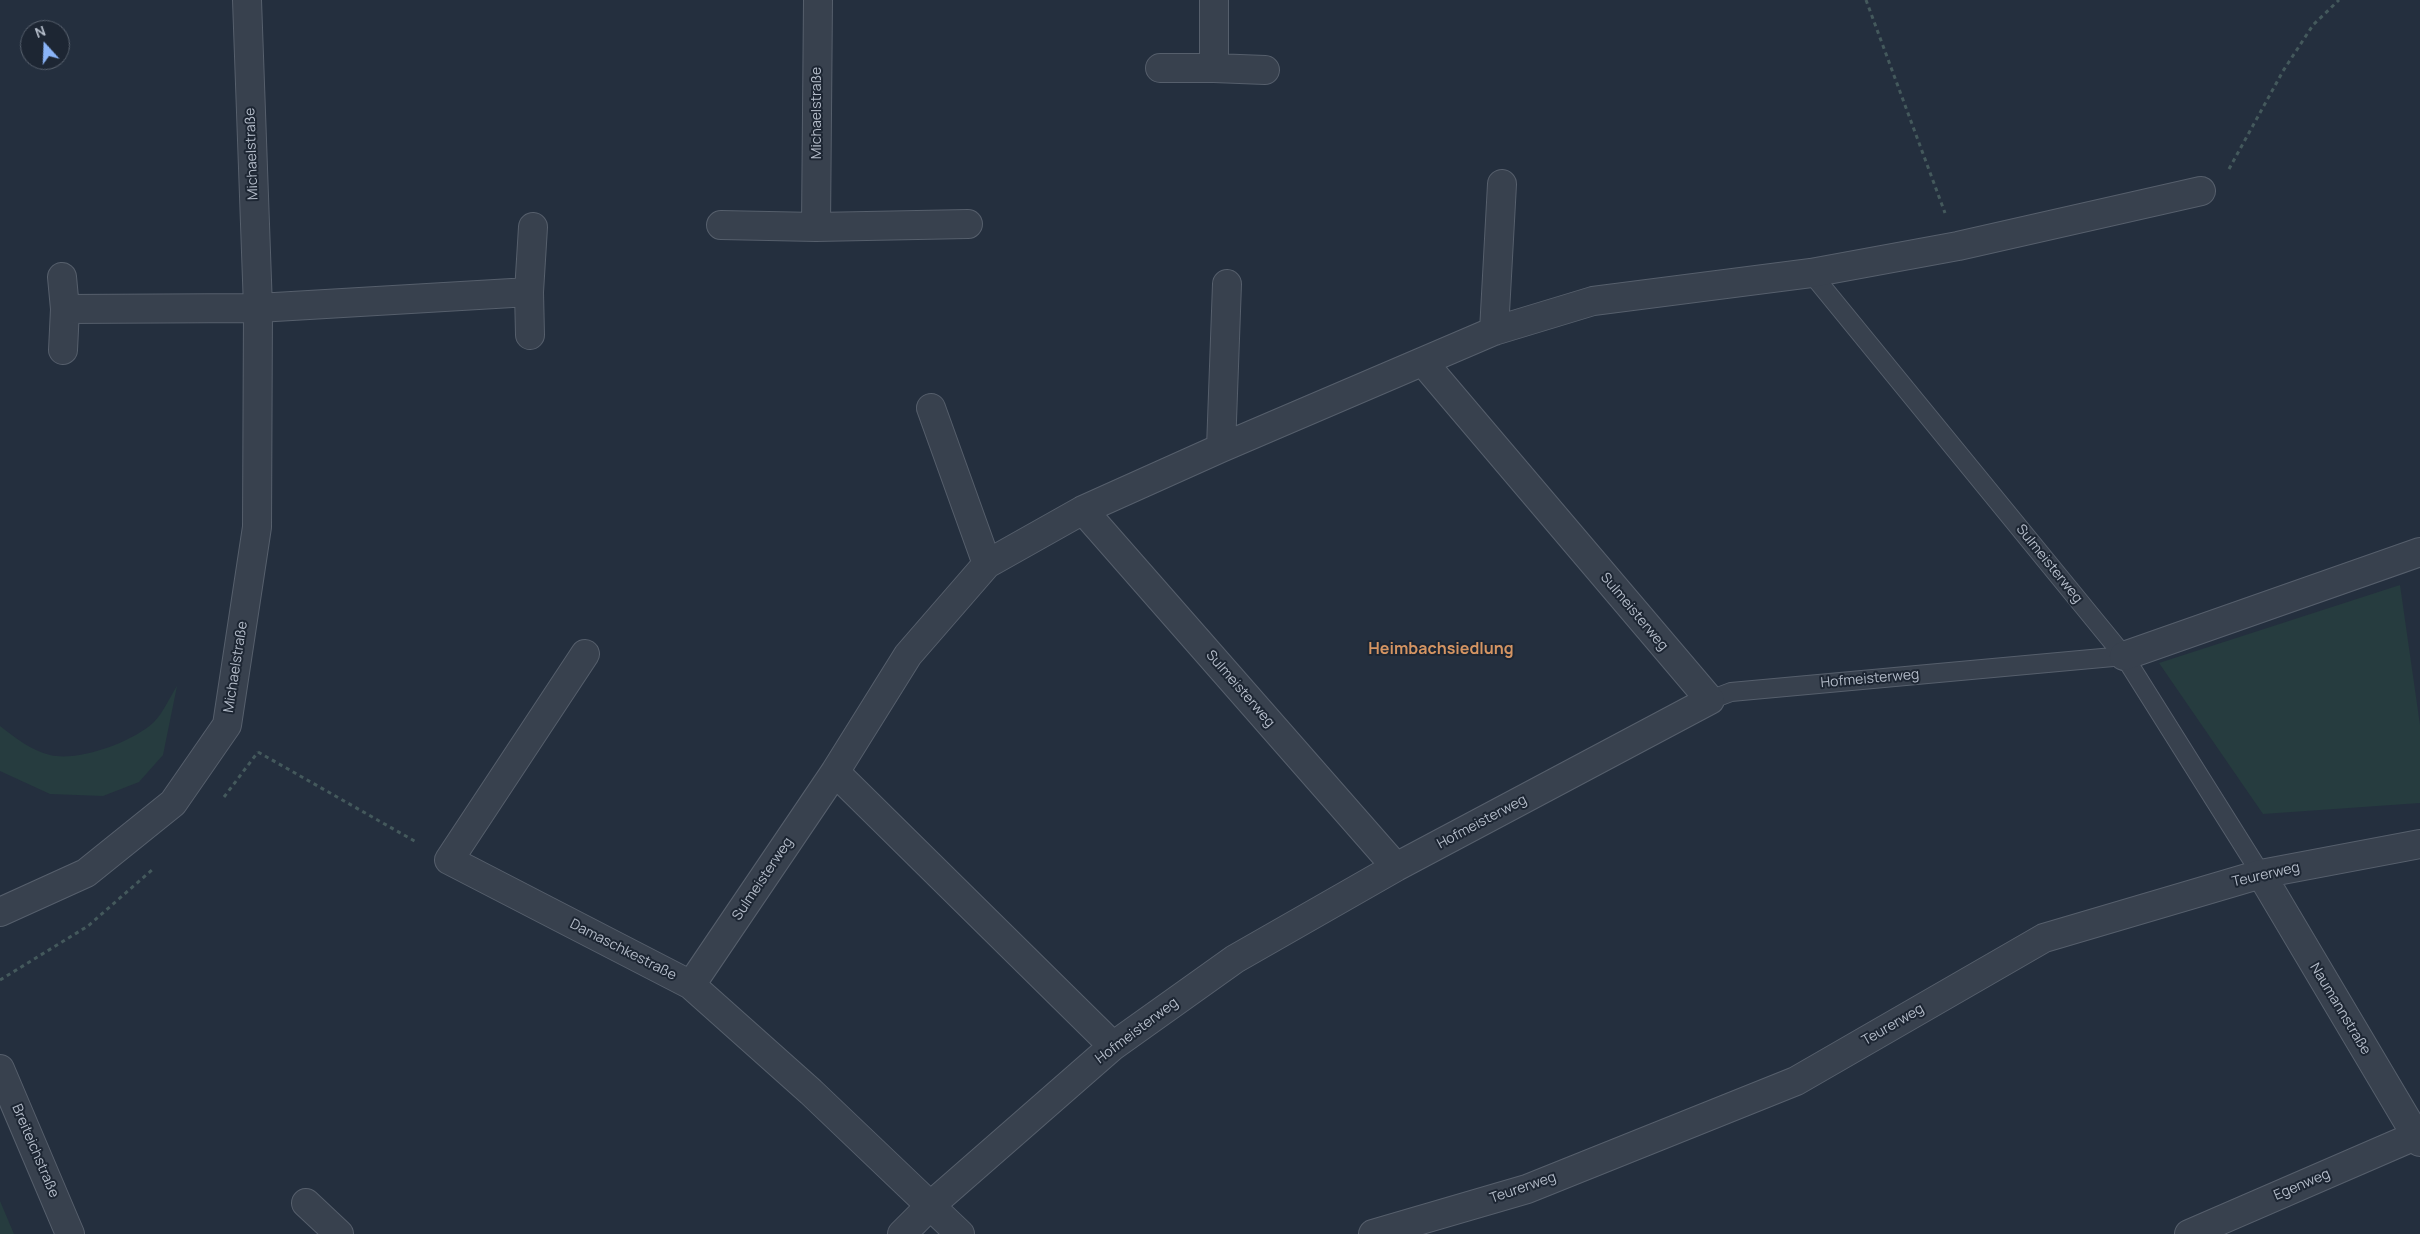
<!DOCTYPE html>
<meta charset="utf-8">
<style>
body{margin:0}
#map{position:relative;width:2420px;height:1234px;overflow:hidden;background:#242f3e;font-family:Manrope,sans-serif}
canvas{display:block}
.north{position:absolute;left:20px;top:20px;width:50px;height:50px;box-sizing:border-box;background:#1d2633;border:1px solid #59626f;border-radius:50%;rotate:340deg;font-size:14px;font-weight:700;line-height:20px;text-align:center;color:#b4bcc9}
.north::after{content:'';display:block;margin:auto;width:18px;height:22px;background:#8ab4f8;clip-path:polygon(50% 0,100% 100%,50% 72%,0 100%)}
</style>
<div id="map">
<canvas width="2420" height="1234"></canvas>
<div class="north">N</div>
</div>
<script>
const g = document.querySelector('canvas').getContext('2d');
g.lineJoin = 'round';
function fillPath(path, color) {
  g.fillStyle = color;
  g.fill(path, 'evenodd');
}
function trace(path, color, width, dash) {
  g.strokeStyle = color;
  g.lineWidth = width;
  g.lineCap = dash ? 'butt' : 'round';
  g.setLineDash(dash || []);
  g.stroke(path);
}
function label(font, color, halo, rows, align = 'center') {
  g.font = font + ' Manrope,sans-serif';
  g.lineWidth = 4;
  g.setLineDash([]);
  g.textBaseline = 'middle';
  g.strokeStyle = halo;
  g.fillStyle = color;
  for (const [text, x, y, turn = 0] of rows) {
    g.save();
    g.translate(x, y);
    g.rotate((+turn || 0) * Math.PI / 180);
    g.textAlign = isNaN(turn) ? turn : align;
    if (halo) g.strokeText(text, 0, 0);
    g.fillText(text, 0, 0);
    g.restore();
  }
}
const green = new Path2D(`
 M2400,585L2420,725V803L2263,814L2159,663Z
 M177,686L163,755L139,782L103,796L50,794L0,771V726C14,737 32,751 50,755C78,762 133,742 154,722C163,713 170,697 177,686Z
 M0,1201L14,1234H0Z`);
const path = new Path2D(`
 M1866,0L1945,213
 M2229,169L2283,71L2313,25L2339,0
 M258,752L418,843
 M224,797L258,752
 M0,980L88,926L153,869`);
const lane = new Path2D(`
 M1811,273L2124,656L2261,874
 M1710,700L1731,692L2124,656`);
const street = new Path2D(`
 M1160,68H1214V0
 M1214,68L1265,70
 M721,225L816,227L818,0
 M816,227L968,224
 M62,277L65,309
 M529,292L533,227
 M1494,331L1502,184
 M63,350L65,309L258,308L529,292L530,335
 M931,408L987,564
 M1221,448L1227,284
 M1083,510L1396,867
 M585,654L449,860L691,985L811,1092L960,1234
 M2124,656L2420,552
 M835,772L1113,1046
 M2261,874L2420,1142
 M0,912L86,873L173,803L227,725L257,527L258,308L247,0
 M691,985L835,772L908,655L987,564L1083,510L1221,448L1494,331L1593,301L1811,273L1958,246L2201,191
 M0,1069L70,1234
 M306,1203L339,1234
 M902,1234L930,1206L1113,1046L1235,959L1396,867L1710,700L1423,362
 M1373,1234L1527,1189L1796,1081L2044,938L2261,874L2420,844
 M2189,1234L2415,1136`);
const streetNames = [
 ["Michaelstraße",817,113,-90],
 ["Michaelstraße",252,154,-92],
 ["Sulmeisterweg",2049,564,51],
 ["Sulmeisterweg",1634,612,50],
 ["Michaelstraße",236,667,-81],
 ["Hofmeisterweg",1870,679,-5],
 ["Sulmeisterweg",1240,689,49],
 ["Hofmeisterweg",1482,822,-28],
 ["Teurerweg",2266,875,-13],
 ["Sulmeisterweg",763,879,-56],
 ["Damaschkestraße",623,950,27],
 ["Naumannstraße",2340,1009,59],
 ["Teurerweg",1893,1025,-30],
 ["Hofmeisterweg",1137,1031,-37],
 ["Breiteichstraße",35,1151,67],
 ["Egenweg",2302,1185,-23],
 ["Teurerweg",1523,1188,-19]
];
const quarterNames = [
 ["Heimbachsiedlung",1441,650]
];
fillPath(green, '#263c3f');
trace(lane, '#565f6c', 20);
trace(street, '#565f6c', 30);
trace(path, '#44595c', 3, [4, 4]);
trace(lane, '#38414e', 18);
trace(street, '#38414e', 28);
label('14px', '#b4bcc9', '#1d2633', streetNames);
label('bold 16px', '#d59563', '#1d2633', quarterNames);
</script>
